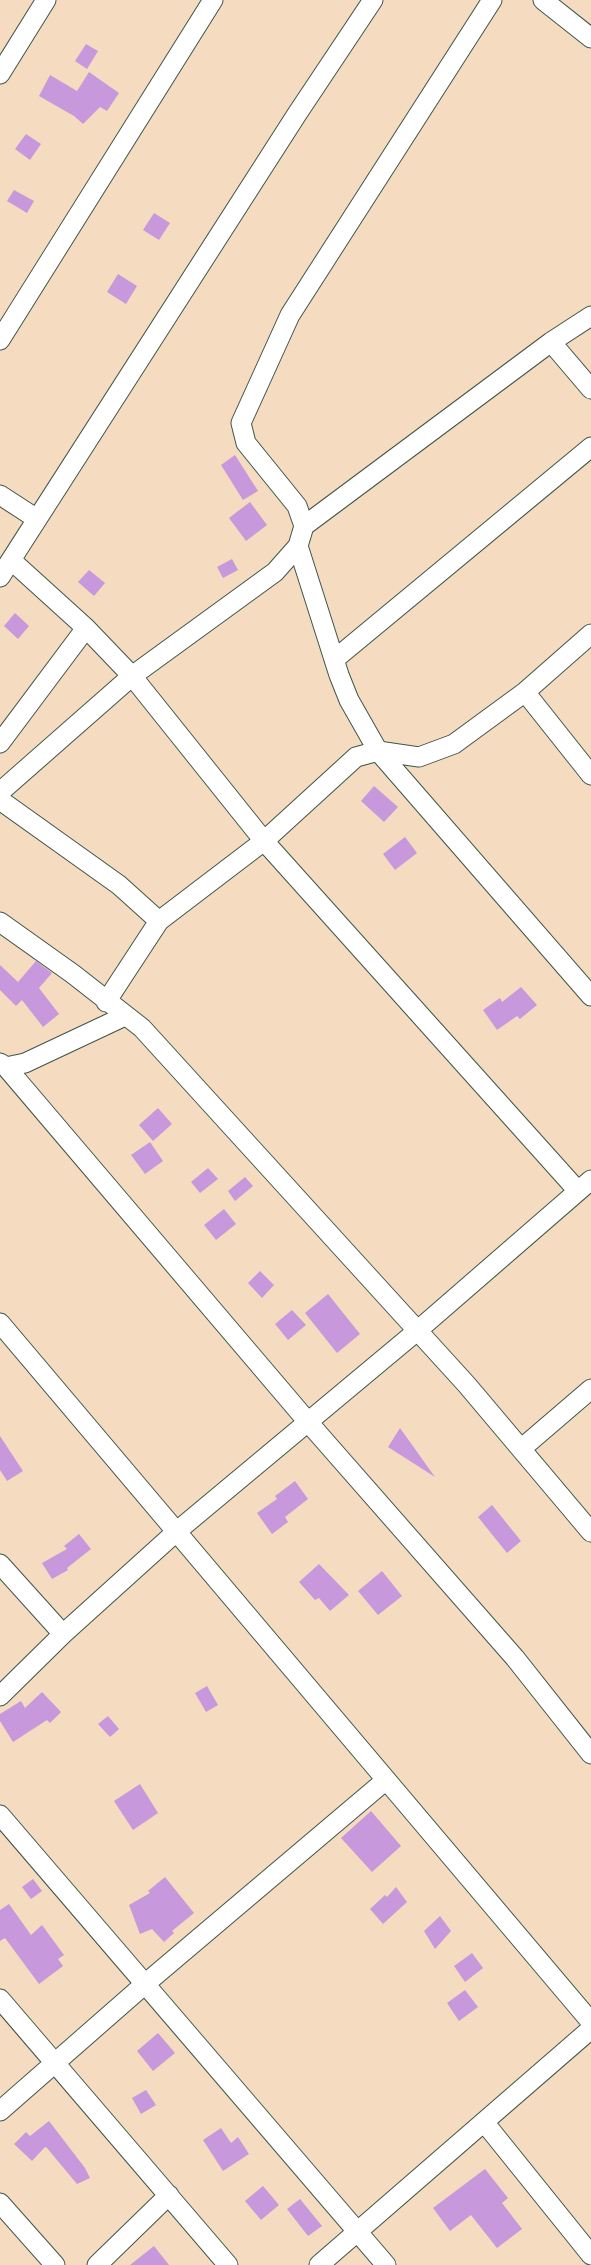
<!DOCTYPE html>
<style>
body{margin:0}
canvas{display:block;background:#f5dbbf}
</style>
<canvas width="591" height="2265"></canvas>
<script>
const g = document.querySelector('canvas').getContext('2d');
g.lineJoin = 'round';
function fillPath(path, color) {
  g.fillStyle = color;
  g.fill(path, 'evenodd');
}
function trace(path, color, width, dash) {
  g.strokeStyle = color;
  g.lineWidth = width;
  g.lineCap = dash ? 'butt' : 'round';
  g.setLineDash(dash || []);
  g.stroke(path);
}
const building = new Path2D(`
 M86,44L98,51L87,69L75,61Z
 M89,72L119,93L107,111L100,107L83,124L74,116L39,96L50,75L77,91Z
 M26,134L41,144L30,160L15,149Z
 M14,190L34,201L27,213L7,201Z
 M154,213L170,223L159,240L143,230Z
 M118,274L137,286L126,304L107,292Z
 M235,455L258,491L243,500L221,465Z
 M250,502L267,525L246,541L229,518Z
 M232,559L238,570L223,578L217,567Z
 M89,570L105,583L94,596L78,582Z
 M15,613L29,626L18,639L4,626Z
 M374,786L398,807L384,822L361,801Z
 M405,837L417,853L395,870L383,854Z
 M36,961L52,973L39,988L59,1014L43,1027L22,1000L16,1006L0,990V965L18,982Z
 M521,987L537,1005L520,1019L517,1016L497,1030L483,1010L500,998L502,1002Z
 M158,1108L172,1124L153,1141L139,1125Z
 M150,1142L163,1161L145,1174L131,1155Z
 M208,1168L218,1179L200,1193L191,1182Z
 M245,1177L253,1186L235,1201L228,1191Z
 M224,1209L236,1224L216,1240L204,1225Z
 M260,1271L274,1285L262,1298L248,1283Z
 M328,1294L360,1334L337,1353L305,1313Z
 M292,1310L306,1325L288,1340L275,1324Z
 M400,1428L435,1477L388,1447Z
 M0,1436L23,1471L7,1481L0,1470Z
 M295,1481L308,1499L285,1517L288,1522L272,1534L257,1513L277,1499L275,1496Z
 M492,1505L521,1541L507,1553L478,1517Z
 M79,1534L91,1549L67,1568L68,1570L52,1579L42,1563L67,1549L64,1546Z
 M319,1564L349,1595L330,1611L319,1598L315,1600L299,1582Z
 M382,1571L402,1596L378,1615L358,1591Z
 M207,1686L218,1705L206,1712L195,1693Z
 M42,1692L61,1712L50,1723L47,1720L13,1742L0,1721V1714L21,1701L25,1708Z
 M108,1716L119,1729L110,1737L98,1724Z
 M140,1784L158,1813L133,1830L114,1801Z
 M371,1811L401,1846L372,1872L341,1838Z
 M165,1877L194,1913L172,1931L174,1933L164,1942L152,1929L140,1934L129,1905L150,1893L148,1891Z
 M33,1879L42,1891L31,1899L22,1887Z
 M396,1887L407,1902L383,1924L370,1909L385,1895L387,1897Z
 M9,1904L31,1935L42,1925L64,1955L58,1959L63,1966L39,1984L5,1938L0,1941V1910Z
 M440,1916L451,1931L435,1949L424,1931Z
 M472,1953L483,1968L465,1982L454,1966Z
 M465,1990L478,2007L459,2021L447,2003Z
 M158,2033L175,2053L153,2071L137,2051Z
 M146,2090L156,2105L141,2114L132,2098Z
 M49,2121L85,2168L90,2178L77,2184L47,2148L45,2147L32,2161L14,2144L26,2132L30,2136Z
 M221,2128L231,2143L238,2137L249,2154L223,2171L203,2140Z
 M485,2169L508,2198L502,2203L522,2229L497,2248L471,2215L450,2231L433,2208Z
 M263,2186L279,2205L261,2220L245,2201Z
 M300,2199L322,2226L308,2236L287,2209Z
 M154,2246L169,2265H130Z`);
const minor = new Path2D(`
 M543,0L591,38
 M0,74L46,0
 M0,340L213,0
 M551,342L591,389
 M0,495L37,519
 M304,526L551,342L591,316
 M298,546L339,675L349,700L378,751L591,996
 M11,560L86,628L132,676L264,841L578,1191
 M0,577L297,114L373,0
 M335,659L591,447
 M525,692L591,775
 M0,743L86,628
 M0,792L132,676L275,572L298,546L304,526L297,506L246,443L241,423L290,315L492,0
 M0,800L119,885L159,921
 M0,922L73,974L142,1028L467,1385L591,1532
 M106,1002L159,921L264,841L356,757L378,751L419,757L454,744L525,692L591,634
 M0,1063L6,1067L25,1063L125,1016
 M6,1067L308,1422L515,1658L591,1754
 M0,1323L591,2022
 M521,1449L591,1389
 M0,1564L63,1634
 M0,1696L63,1634L176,1532L417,1331L591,1180
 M0,1815L386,2265
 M0,1999L228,2265
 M0,2111L145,1984L386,1780
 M484,2122L591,2255
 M0,2203L55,2265
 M97,2265L169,2195
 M319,2265L591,2029`);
fillPath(building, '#c798db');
trace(minor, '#3f5549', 21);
trace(minor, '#fff', 19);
</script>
